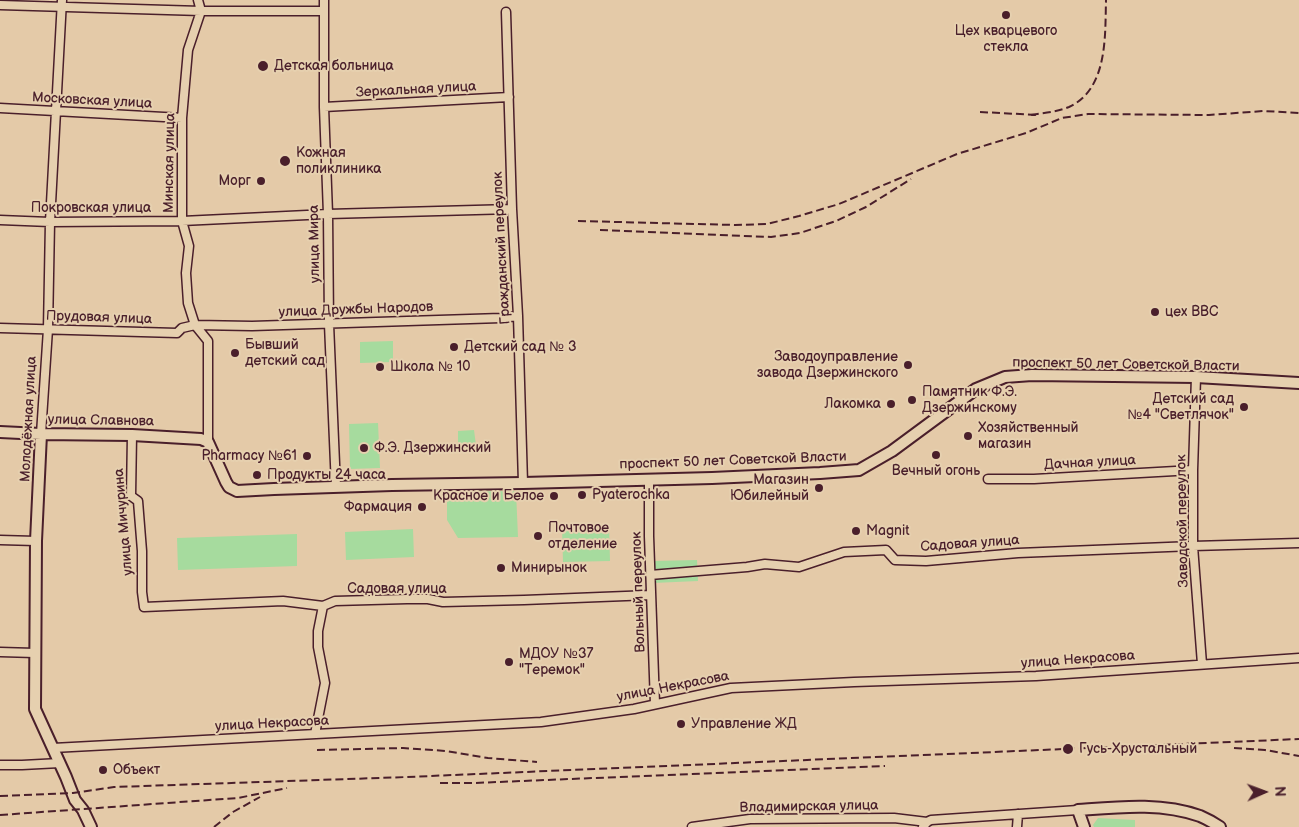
<!DOCTYPE html>
<meta charset="utf-8">
<style>
body{margin:0}
#map{position:relative;width:1299px;height:827px;overflow:hidden;background:#e4caa8;font-family:"Balsamiq Sans",sans-serif}
canvas{display:block}
.north{position:absolute;left:1239px;top:767px;width:50px;height:50px;-webkit-text-stroke:4px #e6d0af;paint-order:stroke;rotate:88deg;font-size:14px;font-weight:700;line-height:20px;text-align:center;color:#4a1f2b}
.north::after{content:'';display:block;margin:auto;width:18px;height:22px;background:#4a1f2b;clip-path:polygon(50% 0,100% 100%,50% 72%,0 100%)}
</style>
<div id="map">
<canvas width="1299" height="827"></canvas>
<div class="north">N</div>
</div>
<script>
const g = document.querySelector('canvas').getContext('2d');
g.lineJoin = 'round';
function fillPath(path, color) {
  g.fillStyle = color;
  g.fill(path, 'evenodd');
}
function trace(path, color, width, dash) {
  g.strokeStyle = color;
  g.lineWidth = width;
  g.lineCap = dash ? 'butt' : 'round';
  g.setLineDash(dash || []);
  g.stroke(path);
}
function label(font, color, halo, rows, align = 'center') {
  g.font = font + ' "Balsamiq Sans",sans-serif';
  g.lineWidth = 4;
  g.setLineDash([]);
  g.textBaseline = 'middle';
  g.strokeStyle = halo;
  g.fillStyle = color;
  for (const [text, x, y, turn = 0] of rows) {
    g.save();
    g.translate(x, y);
    g.rotate((+turn || 0) * Math.PI / 180);
    g.textAlign = isNaN(turn) ? turn : align;
    if (halo) g.strokeText(text, 0, 0);
    g.fillText(text, 0, 0);
    g.restore();
  }
}
const green = new Path2D(`
 M393,341V362L360,363V342Z
 M378,423L380,468L350,469L349,424Z
 M474,430L477,453H458V431Z
 M516,491L518,537L458,538L447,520V492Z
 M609,524L610,561L563,562L562,526Z
 M413,529L414,557L346,560L345,532Z
 M297,534V566L178,570L177,538Z
 M697,560L698,581L653,583L652,561Z
 M1098,818L1135,820V827H1094L1093,825Z`);
const minor = new Path2D(`
 M198,0L201,11L188,50L182,118V221L189,246L186,273L188,303L195,325L208,341V442
 M324,0V107L328,214L329,324L336,487
 M0,5L201,11H324
 M506,12L512,209L518,316L523,483
 M324,107L509,97
 M0,108L182,118
 M0,220L50,222L182,221L328,214L512,209
 M0,328L177,333L182,328L195,325L252,326L501,318L518,316
 M1196,377L1193,470V546L1202,664
 M41,434L48,329L50,222L62,0
 M132,435L131,496L138,501L142,551V592L144,607L283,601L323,606L335,601L407,599H428L443,602L524,600L651,595
 M649,479V536L655,704
 M988,479H1034L1193,470
 M0,540L36,541
 M650,575L747,567L765,564L799,567L844,552L886,550L895,560L926,561L1018,553L1193,546L1299,543
 M0,652L35,653
 M315,734L325,683L318,647V631L323,606
 M53,748L541,722L634,709L731,688L854,682L1036,676L1299,658
 M0,765H22L60,763
 M692,827L750,819L894,818L927,822
 M923,827L927,822L931,820L1078,810
 M1017,827L1018,814`);
const major = new Path2D(`
 M0,432L41,434L132,435L201,439L208,442L226,482L229,487L237,491L274,489L392,485L523,483L712,478L820,473L859,470L892,451L976,389L1005,377L1032,375L1196,377L1299,383
 M41,434L36,541L35,709L66,777L75,800L83,810L91,827
 M1084,827L1078,810C1118,807 1161,802 1200,816C1207,819 1214,823 1220,827`);
const rail = new Path2D(`
 M980,112L1038,115
 M1031,115C1043,113 1057,112 1069,107C1108,89 1105,36 1106,0
 M578,221L735,225L767,224L799,216L839,204L957,154L1026,133L1062,118L1088,114L1209,115L1264,111L1299,113
 M600,230L771,237L800,233L836,221L866,207L911,179
 M1234,748L1265,750L1299,756
 M317,750L403,748L446,751L488,758L537,762
 M440,783H474L885,766
 M0,796L73,793L114,787L407,777L1299,739
 M0,815L209,800L238,798L287,788
 M214,827L233,812L260,797`);
const markers = [
 [1006,15,5,"#4a1f2b"],
 [263,66,6,"#4a1f2b"],
 [285,161,6,"#4a1f2b"],
 [261,181,5,"#4a1f2b"],
 [1155,312,5,"#4a1f2b"],
 [454,347,5,"#4a1f2b"],
 [235,353,5,"#4a1f2b"],
 [908,365,5,"#4a1f2b"],
 [380,367,5,"#4a1f2b"],
 [912,400,5,"#4a1f2b"],
 [891,404,5,"#4a1f2b"],
 [1244,407,5,"#4a1f2b"],
 [968,436,5,"#4a1f2b"],
 [364,448,5,"#4a1f2b"],
 [936,455,5,"#4a1f2b"],
 [307,456,5,"#4a1f2b"],
 [257,475,5,"#4a1f2b"],
 [819,488,5,"#4a1f2b"],
 [582,495,5,"#4a1f2b"],
 [554,496,5,"#4a1f2b"],
 [422,507,5,"#4a1f2b"],
 [856,531,5,"#4a1f2b"],
 [538,536,5,"#4a1f2b"],
 [501,568,5,"#4a1f2b"],
 [509,662,5,"#4a1f2b"],
 [681,724,5,"#4a1f2b"],
 [1068,749,6,"#4a1f2b"],
 [103,770,5,"#4a1f2b"]
];
const poiNames = [
 ["Цех кварцевого",1006,31,"center"],
 ["стекла",1006,47,"center"],
 ["Детская больница",274,66],
 ["Кожная",296,153],
 ["поликлиника",296,169],
 ["Морг",251,181,"right"],
 ["цех ВВС",1165,312],
 ["Бывший",245,345],
 ["детский сад",245,361],
 ["Детский сад № 3",464,347],
 ["Заводоуправление",898,357,"right"],
 ["завода Дзержинского",898,373,"right"],
 ["Школа № 10",390,367],
 ["Памятник Ф.Э.",922,392],
 ["Дзержинскому",922,408],
 ["Детский сад",1234,399,"right"],
 ["№4 \"Светлячок\"",1234,415,"right"],
 ["Лакомка",881,404,"right"],
 ["Хозяйственный",978,428],
 ["магазин",978,444],
 ["Ф.Э. Дзержинский",374,448],
 ["Pharmacy №61",297,456,"right"],
 ["Вечный огонь",936,471,"center"],
 ["Продукты 24 часа",267,475],
 ["Магазин",809,480,"right"],
 ["Юбилейный",809,496,"right"],
 ["Pyaterochka",592,495],
 ["Красное и Белое",544,496,"right"],
 ["Фармация",412,507,"right"],
 ["Почтовое",548,528],
 ["отделение",548,544],
 ["Magnit",866,531],
 ["Минирынок",511,568],
 ["МДОУ №37",519,654],
 ["\"Теремок\"",519,670],
 ["Управление ЖД",691,724],
 ["Гусь-Хрустальный",1079,749],
 ["Объект",113,770]
];
const streetNames = [
 ["Зеркальная улица",416,90,-3],
 ["Московская улица",92,101,3],
 ["Минская улица",170,163,-89],
 ["Покровская улица",91,208],
 ["улица Мира",315,244,-91],
 ["Гражданский переулок",502,248,-93],
 ["улица Дружбы Народов",356,310,-2],
 ["Прудовая улица",99,318,2],
 ["проспект 50 лет Советской Власти",1126,365,1],
 ["Молодёжная улица",29,419,-87],
 ["улица Славнова",101,421,1],
 ["проспект 50 лет Советской Власти",733,461,-2],
 ["Дачная улица",1090,463,-3],
 ["Заводской переулок",1183,521,-91],
 ["улица Мичурина",124,522,-95],
 ["Садовая улица",970,544,-4],
 ["Садовая улица",397,589],
 ["Вольный переулок",639,592,-92],
 ["улица Некрасова",1078,660,-4],
 ["улица Некрасова",673,687,-11],
 ["улица Некрасова",272,724,-3],
 ["Владимирская улица",809,807,-1]
];
fillPath(green, '#a6db9e');
trace(minor, '#4a1f2b', 11);
trace(major, '#4a1f2b', 14);
trace(minor, '#e6d0af', 8);
trace(major, '#e6d0af', 10);
trace(rail, '#4a1f2b', 2, [8, 4]);
for (const [x, y, r, color] of markers) {
  const dot = new Path2D();
  dot.arc(x, y, r, 0, 2 * Math.PI);
  g.fillStyle = color;
  g.fill(dot);
  trace(dot, '#e6d0af', 2);
}
label('14px', '#4a1f2b', '#e6d0af', poiNames, 'left');
label('14px', '#4a1f2b', '#e6d0af', streetNames);
</script>
